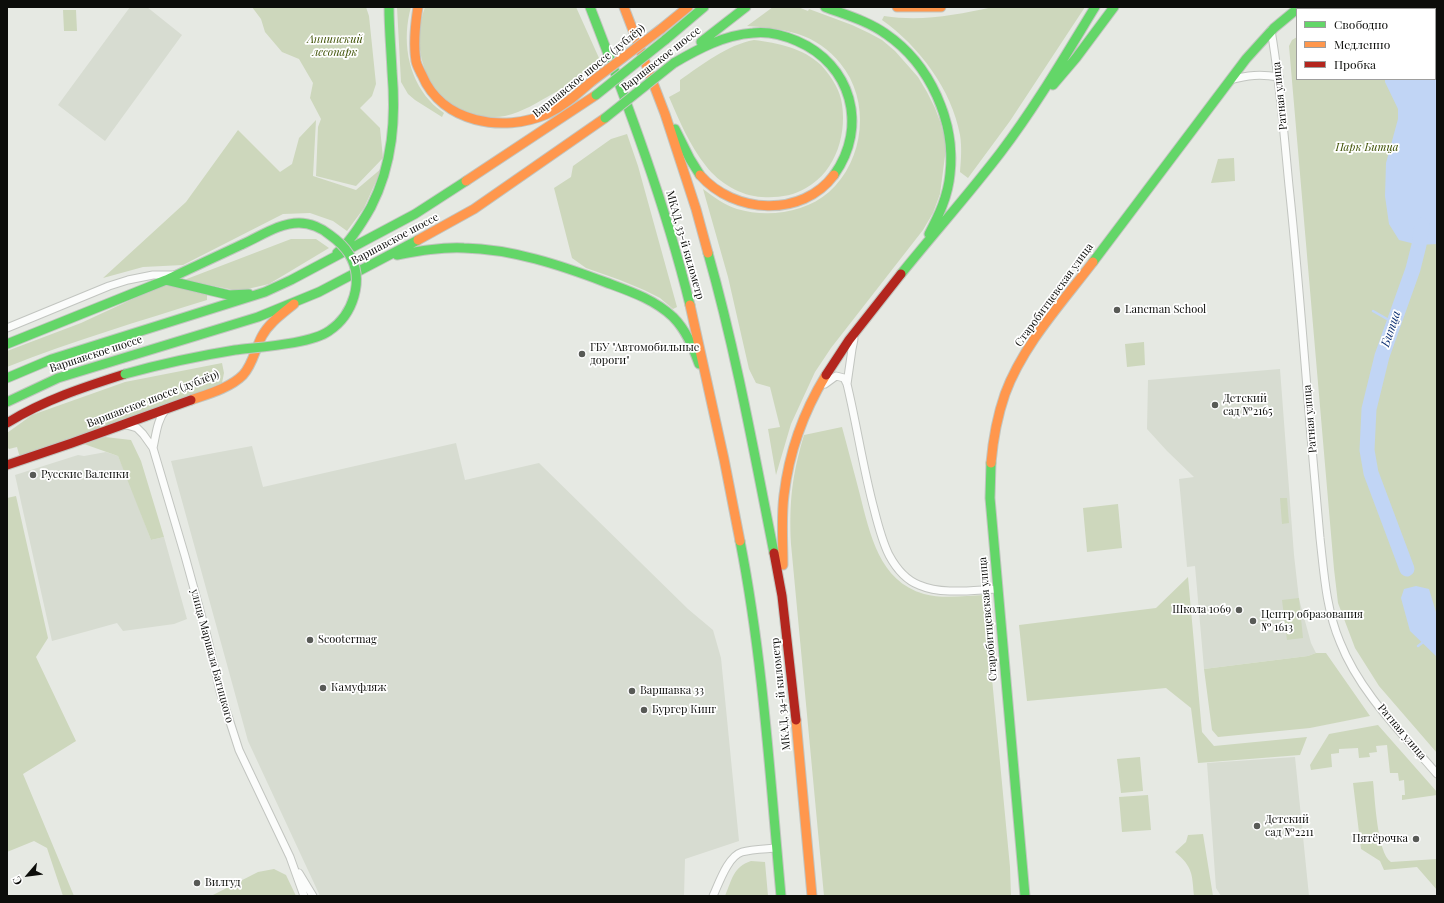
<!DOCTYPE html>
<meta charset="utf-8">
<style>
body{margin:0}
#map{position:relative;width:1444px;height:903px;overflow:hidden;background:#e6e9e3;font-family:"Playfair Display",serif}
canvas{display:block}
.frame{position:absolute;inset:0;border:8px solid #0c0d0a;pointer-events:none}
.legend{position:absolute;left:1296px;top:8px;width:140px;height:72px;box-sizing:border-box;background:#fff;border:1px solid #9e9e9d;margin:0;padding:5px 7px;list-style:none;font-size:12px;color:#0c0d0a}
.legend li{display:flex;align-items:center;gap:8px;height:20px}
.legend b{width:20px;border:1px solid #9e9e9d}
.north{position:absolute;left:8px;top:855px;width:40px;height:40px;-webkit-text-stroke:3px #fff;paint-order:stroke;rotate:242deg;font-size:11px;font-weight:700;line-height:16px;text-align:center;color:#0c0d0a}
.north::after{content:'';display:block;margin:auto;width:14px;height:18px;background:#0c0d0a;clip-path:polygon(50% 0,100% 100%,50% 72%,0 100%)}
</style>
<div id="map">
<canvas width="1444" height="903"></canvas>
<div class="frame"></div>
<ul class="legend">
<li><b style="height:5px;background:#63d668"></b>Свободно</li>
<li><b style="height:5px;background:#ff974d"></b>Медленно</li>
<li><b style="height:5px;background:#b3261e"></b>Пробка</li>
</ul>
<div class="north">С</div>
</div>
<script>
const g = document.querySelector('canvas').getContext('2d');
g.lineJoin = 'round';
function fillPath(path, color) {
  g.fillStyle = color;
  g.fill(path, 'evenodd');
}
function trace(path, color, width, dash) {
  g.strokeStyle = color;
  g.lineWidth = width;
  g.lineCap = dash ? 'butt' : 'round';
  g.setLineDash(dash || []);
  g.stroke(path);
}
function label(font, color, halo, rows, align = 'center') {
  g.font = font + ' "Playfair Display",serif';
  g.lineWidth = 3.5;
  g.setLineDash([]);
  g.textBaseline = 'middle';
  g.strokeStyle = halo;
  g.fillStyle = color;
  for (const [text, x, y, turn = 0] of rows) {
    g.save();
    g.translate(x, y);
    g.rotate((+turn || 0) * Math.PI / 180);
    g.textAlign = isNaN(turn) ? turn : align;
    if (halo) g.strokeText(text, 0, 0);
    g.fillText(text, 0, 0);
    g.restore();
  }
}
const built = new Path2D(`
 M130,7H147L182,35L105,141L58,105Z
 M1280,369L1294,555L1299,599L1311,643L1316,653L1308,656L1204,669L1195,566L1187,567L1179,479L1194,477L1167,451L1147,429L1148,380Z
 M456,443L465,480L539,463L688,609L713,630L721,658L739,841L685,859L684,896H320L248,741L171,461L252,446L263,487Z
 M106,452L118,456L130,484L151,540L164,537L187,619L174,624L123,631L117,623L52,641L15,475L78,455L84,456Z
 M1295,757L1309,896H1221L1216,888L1207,763Z`);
const green = new Path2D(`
 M252,7H366L369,16L376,84L372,96L360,108L380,128L383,158L356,186L316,176L318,127L321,119L310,98L313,83L299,59L282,52L265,32L261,19Z
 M397,7H411C402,39 407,76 430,101C434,106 439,109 444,113L442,117L415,100L408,94L401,82Z
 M425,7H576L599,58C590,66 582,76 572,83C567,87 560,90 554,93C538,102 523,112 505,116C496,118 486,117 478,115C428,104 409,52 425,7Z
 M773,7H798L808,11L809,9L852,25L869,33L882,40L895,51L918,77L927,92L935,108L941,124L945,141V156L940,194L933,213L923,230L831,348L815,372L791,424L776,475L768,429L780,427L770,387L756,383L749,369L728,277L703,189C714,197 724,205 737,209C767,218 805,213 829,192C865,160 871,100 840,63C830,50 814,39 798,34C781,29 765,27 747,26Z
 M993,7H1085L1010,121L968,178L960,172C961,160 962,147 960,135C952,90 919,46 882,20L884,16C922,22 955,15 993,7Z
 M1336,7H1437V753L1379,686L1355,648L1338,603L1334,569L1289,46L1292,40L1297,37V79H1435V9H1334Z
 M63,10H76L77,31H64Z
 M754,40C778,43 803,48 821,65C829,74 838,86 841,99C848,131 837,171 806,188C793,196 777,198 762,197C741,196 719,183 706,166C690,146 679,120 669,97L680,91V80C703,64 727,45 754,40Z
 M316,120L313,176L356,190L382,168L364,208L347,231L333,221L310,213L283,214L183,265L143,267L103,278L186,202L238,130L280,172L292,164L299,138Z
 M627,134L638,166L677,307L673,309L660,298L644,290L620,280L586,268L572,258L554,188L571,177L573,166L611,139Z
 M1234,158L1235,181L1211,183L1218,159Z
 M291,239H316L329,248L269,284L239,291L184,280Z
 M165,284L207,295V300C140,321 72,341 7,367V351L81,323Z
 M1144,342L1145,365L1127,367L1125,344Z
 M222,363L224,373L222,383L200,392L20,458L17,447L9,449L7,447V433L32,415L125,382Z
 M842,427C848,449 854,472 860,495C870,534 879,581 924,594C941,599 966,596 984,595L1010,867L1011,896H824L791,544C789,503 792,475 804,435Z
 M105,437L131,440L141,461L164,537L151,540L118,456L84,444Z
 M16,496L48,638L36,657L76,741L23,774L74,896H63L47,848L34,841L7,852V498Z
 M1280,498H1287L1289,523L1282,524Z
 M1118,504L1122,548L1087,552L1083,508Z
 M1188,577L1202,732L1214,746L1307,737L1300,755L1198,763L1191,708L1166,688L1027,701L1019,625L1156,608Z
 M1299,598L1303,638L1287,640L1282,600Z
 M1316,653H1326L1370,716L1310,728L1218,737L1212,730L1204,669L1308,656Z
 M1378,725L1437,792V795L1402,800V795H1405L1404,780L1399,781L1398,773H1390L1387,745L1376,746L1377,752L1369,753L1370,757L1359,758L1358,748L1339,749V753L1331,754L1332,767L1311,770L1310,765L1329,734Z
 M1140,757L1143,791L1121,793L1117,759Z
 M1373,781C1375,798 1377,853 1391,862L1437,859V890L1417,867L1384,870L1380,861L1361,849L1353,783Z
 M1148,795L1151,830L1122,832L1119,797Z
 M1203,834L1213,896H1194C1192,874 1193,867 1175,852L1186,842L1188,835Z
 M751,861L765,862L768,896H725C732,880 733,867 751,861Z
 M274,869L286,875L296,896H211L258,872Z`);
const water = new Path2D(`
 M1437,7V244L1419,245L1399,240L1389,224L1385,196L1386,163L1398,119V109L1385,82V79H1435V9H1430Z
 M1416,586L1429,589L1436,612L1437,613V657L1410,631L1401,598L1404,589Z`);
const stream = new Path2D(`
 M1373,311L1394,323
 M1418,646L1422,643`);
const river = new Path2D(`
 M1407,569L1371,473L1367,450L1369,409L1382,356L1413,269L1419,245L1422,225`);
const street = new Path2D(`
 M1271,30C1280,82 1284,134 1289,186C1298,270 1304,353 1311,437C1314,471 1317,504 1320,538C1324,573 1326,609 1340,642C1360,693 1402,733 1437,774
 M1230,80C1248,75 1260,74 1279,77
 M7,328L109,286L128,280L153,275H174
 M825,384L836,376L844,378L847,384C857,426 863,468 874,509C878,525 882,541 889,555C896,568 906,580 919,585C942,595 973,590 997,589
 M847,384L852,349L854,339
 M123,424L137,428L143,434L153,448L185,556L207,636L220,691L239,750L290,857L304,896
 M153,448C156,435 157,420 166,409
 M299,873L313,896
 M713,896C719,883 728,856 742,852C752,849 765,849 776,848`);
const fast = new Path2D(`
 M590,7C628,105 665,203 690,305
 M825,7C846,15 868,21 886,34C930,64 956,122 950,174C948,196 939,215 929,234
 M665,40L704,7
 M701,42L746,7
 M674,63C698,49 724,35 753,33C768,31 783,35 797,41C851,64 869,126 834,175
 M1053,85L1076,58L1114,7
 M675,129L690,159L700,175
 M337,253C351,241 362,223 371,207C393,164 396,118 392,71C391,49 389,28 389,7
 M708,253C736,352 754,452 774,553
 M397,255C419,251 441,247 464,248C512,249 560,265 605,282C629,291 654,299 673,317C686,330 693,347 699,364
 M1093,262L1246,59L1274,28L1297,9
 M901,274C934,233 969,194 1001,152C1036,106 1065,56 1095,7
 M166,280L229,295L249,294
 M7,344L166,280L243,244
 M7,378L52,359L265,292L291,280L415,214L466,181
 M7,402L58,378L258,317L319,292L418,240
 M991,463L990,498L1025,896
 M740,541C763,658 770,777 781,896`);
const slow = new Path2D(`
 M418,7C415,26 413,43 416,61C417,66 420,71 422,75C442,123 503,133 547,114C564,106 577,94 591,82
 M624,7L665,114L696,209L708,253
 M897,7H941
 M661,29L688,7
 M700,175C734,214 802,218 834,175
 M466,181L596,95
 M418,240L474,209L605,118
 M690,305L724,459L740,541
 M191,400C208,394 230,388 243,375C253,364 255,349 262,336C269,323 282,314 294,304
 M991,463C993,440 997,417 1005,394C1023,345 1061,304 1093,262
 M783,565C783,542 781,518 784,495C789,452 804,411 826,375
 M796,720L812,896`);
const jam = new Path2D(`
 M826,375L849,340L901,274
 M7,423C44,400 84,387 125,374
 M7,465L72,443L191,400
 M774,553L782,596L796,720`);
const fastBridge = new Path2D(`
 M596,95L665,40
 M605,118L674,63
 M125,374C161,364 198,356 235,350C258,347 311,344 329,331C353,315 365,280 349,254C344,246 337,240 330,235C322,228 310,223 299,223C279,223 261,236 243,244`);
const slowBridge = new Path2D(`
 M591,82L661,29`);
const markers = [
 [1117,310,4,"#585a56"],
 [582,354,4,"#585a56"],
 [1215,405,4,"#585a56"],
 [33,475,4,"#585a56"],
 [1239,610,4,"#585a56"],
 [1253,621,4,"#585a56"],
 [310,640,4,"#585a56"],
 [323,688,4,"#585a56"],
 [632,691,4,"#585a56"],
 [644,710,4,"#585a56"],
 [1257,826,4,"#585a56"],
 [1416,839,4,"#585a56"],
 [197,883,4,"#585a56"]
];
const parkNames = [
 ["Аннинский",335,40],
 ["лесопарк",335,53],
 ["Парк Битца",1367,148]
];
const streetNames = [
 ["Варшавское шоссе",661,59,-38],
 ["Варшавское шоссе (дублёр)",589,71,-39],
 ["Ратная улица",1280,96,-96],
 ["Варшавское шоссе",395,239,-28],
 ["МКАД, 33-й километр",685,245,74],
 ["Старобитцевская улица",1054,295,-54],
 ["Варшавское шоссе",96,354,-18],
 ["Варшавское шоссе (дублёр)",153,399,-21],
 ["Ратная улица",1310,419,-95],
 ["Старобитцевская улица",988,619,-95],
 ["улица Маршала Батицкого",212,656,75],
 ["МКАД, 34-й километр",781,694,-96],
 ["Ратная улица",1402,732,50]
];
const poiNames = [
 ["Lancman School",1125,310],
 ["ГБУ \"Автомобильные",590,348],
 ["дороги\"",590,361],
 ["Детский",1223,399],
 ["сад №2165",1223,412],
 ["Русские Валенки",41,475],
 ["Школа 1069",1231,610,"right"],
 ["Центр образования",1261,615],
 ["№ 1613",1261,628],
 ["Scootermag",318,640],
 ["Камуфляж",331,688],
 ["Варшавка 33",640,691],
 ["Бургер Кинг",652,710],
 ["Детский",1265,820],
 ["сад №2211",1265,833],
 ["Пятёрочка",1408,839,"right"],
 ["Вилгуд",205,883]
];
const waterNames = [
 ["Битца",1391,329,-71]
];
fillPath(built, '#d7dcd1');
fillPath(green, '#cdd7bc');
fillPath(water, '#c1d5f5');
trace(stream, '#c1d5f5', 2.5);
trace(river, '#c1d5f5', 15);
trace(street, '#c2c5c0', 9);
trace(fast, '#c2c5c0', 11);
trace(slow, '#c2c5c0', 11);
trace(jam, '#c2c5c0', 11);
trace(street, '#fbfcfb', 7);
trace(fast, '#63d668', 9);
trace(slow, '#ff974d', 9);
trace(jam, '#b3261e', 9);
trace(fastBridge, '#c2c5c0', 11, []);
trace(slowBridge, '#c2c5c0', 11, []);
trace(fastBridge, '#63d668', 9);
trace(slowBridge, '#ff974d', 9);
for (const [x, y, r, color] of markers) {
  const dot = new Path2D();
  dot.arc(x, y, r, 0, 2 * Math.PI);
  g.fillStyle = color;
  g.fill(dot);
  trace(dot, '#fff', 1.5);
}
label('italic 11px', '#3c4f01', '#fff', parkNames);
label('11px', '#0c0d0a', '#fff', streetNames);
label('11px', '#0c0d0a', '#fff', poiNames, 'left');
label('italic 12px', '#0a2e71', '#fff', waterNames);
</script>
